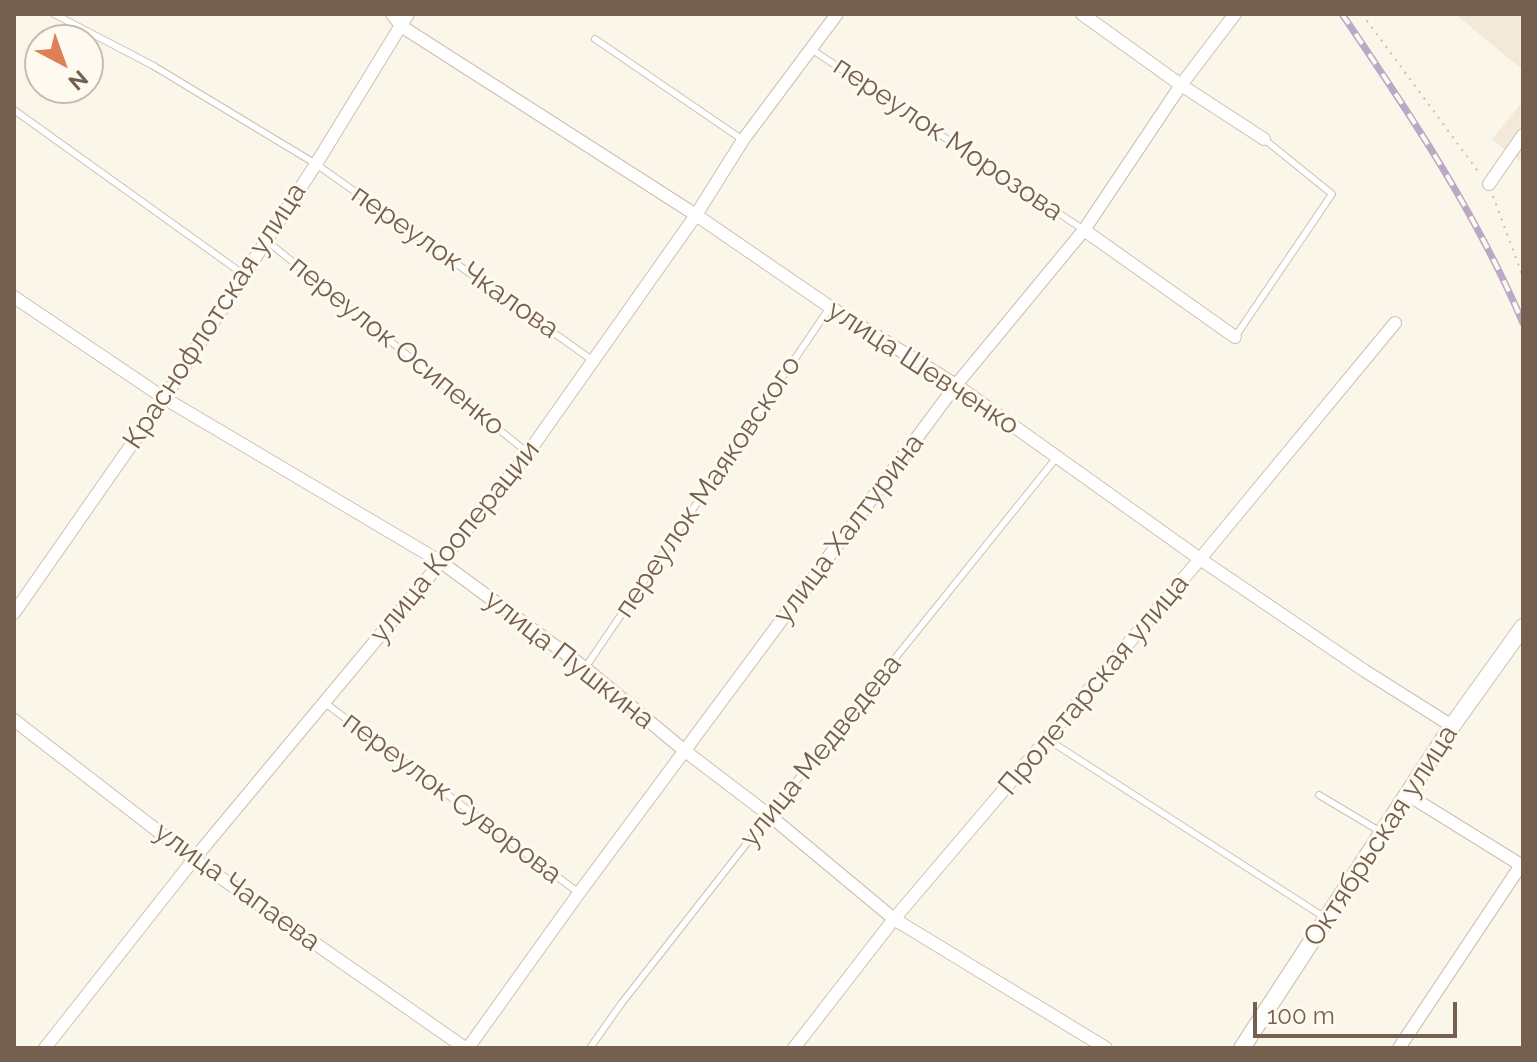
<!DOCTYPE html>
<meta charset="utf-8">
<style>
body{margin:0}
#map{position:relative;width:1537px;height:1062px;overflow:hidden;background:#fbf6ea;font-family:Raleway,sans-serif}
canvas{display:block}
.frame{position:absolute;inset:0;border:16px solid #755f4e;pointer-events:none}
.north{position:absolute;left:24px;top:24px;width:80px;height:80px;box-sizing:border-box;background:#fefaf0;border:2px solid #c7bcaf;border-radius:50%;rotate:139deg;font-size:22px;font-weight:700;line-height:32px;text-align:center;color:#755f4e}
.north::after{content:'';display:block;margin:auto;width:28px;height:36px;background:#de8057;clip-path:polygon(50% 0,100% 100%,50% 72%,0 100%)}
.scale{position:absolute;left:1253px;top:1002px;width:204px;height:36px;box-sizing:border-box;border:4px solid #755f4e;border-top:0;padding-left:10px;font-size:24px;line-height:28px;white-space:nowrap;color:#755f4e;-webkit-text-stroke:6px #fefaf0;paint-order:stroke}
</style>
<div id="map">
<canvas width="1537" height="1062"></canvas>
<div class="frame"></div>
<div class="north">N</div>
<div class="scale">100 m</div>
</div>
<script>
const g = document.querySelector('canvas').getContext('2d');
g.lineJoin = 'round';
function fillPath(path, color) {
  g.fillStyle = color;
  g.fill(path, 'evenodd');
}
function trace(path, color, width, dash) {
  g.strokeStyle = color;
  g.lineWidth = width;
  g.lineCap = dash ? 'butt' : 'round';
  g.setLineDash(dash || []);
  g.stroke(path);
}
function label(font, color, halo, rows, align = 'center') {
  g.font = font + ' Raleway,sans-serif';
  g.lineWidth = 6;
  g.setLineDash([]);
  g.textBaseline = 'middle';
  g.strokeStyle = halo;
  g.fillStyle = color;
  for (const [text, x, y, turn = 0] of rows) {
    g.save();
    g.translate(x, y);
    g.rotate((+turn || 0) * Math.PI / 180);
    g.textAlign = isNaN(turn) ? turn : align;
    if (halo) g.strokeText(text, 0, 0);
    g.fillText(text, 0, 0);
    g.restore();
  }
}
const residential = new Path2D(`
 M1455,14H1523V70Z
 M1523,101V163L1492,140Z`);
const path = new Path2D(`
 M1362,14L1480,174
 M1493,196L1523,277`);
const service = new Path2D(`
 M54,14L152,65L316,164L592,360
 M595,39L743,140
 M811,49L1084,230
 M14,110L243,274
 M267,241L528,453
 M1235,337L1332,194L1264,139
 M585,668L830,307
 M325,703L579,893
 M1047,739L1324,917
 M1319,795L1381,832
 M590,1048L621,1004L769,815L1057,457`);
const minor = new Path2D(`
 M392,14L401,26L696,215L830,307L956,385L1200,559L1365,671L1452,726
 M1082,14L1181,85L1264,139
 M1489,184L1523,135
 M1084,230L1235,337
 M14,297L164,398L441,562L585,668L685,751L769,815L894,919L1106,1048
 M14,613L164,398L316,164L408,14
 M14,720L194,859L465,1048
 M45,1048L194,859L441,562L528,453L696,215L743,140L837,14
 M468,1048L579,893L956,385L1084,230L1181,85L1235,14
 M794,1048L894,919L1200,559L1395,323
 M1399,1048L1521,865L1408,795`);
const tertiary = new Path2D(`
 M1242,1048L1452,726L1523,627`);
const rail = new Path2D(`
 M1342,14C1410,114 1475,211 1523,323`);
const streetNames = [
 ["переулок Морозова",948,139,34],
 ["переулок Чкалова",455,262,35],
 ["Краснофлотская улица",215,316,-57],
 ["переулок Осипенко",397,346,39],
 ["улица Шевченко",923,368,33],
 ["переулок Маяковского",708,487,-56],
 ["улица Халтурина",849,529,-53],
 ["улица Кооперации",455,542,-51],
 ["улица Пушкина",569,660,38],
 ["Пролетарская улица",1094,685,-50],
 ["улица Медведева",821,751,-51],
 ["переулок Суворова",452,798,37],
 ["Октябрьская улица",1381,836,-57],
 ["улица Чапаева",237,887,36]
];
fillPath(residential, '#f3e9d8');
trace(service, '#cdbfb0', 8);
trace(minor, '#cdbfb0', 14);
trace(tertiary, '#cdbfb0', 18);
trace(path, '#d5bca5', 2, [2, 6]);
trace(service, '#fff', 6);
trace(minor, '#fff', 12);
trace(tertiary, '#fff', 16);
trace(rail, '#baa8c6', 7);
trace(rail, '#fefaf0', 4, [12]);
label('28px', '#755f4e', '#fefaf0', streetNames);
</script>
